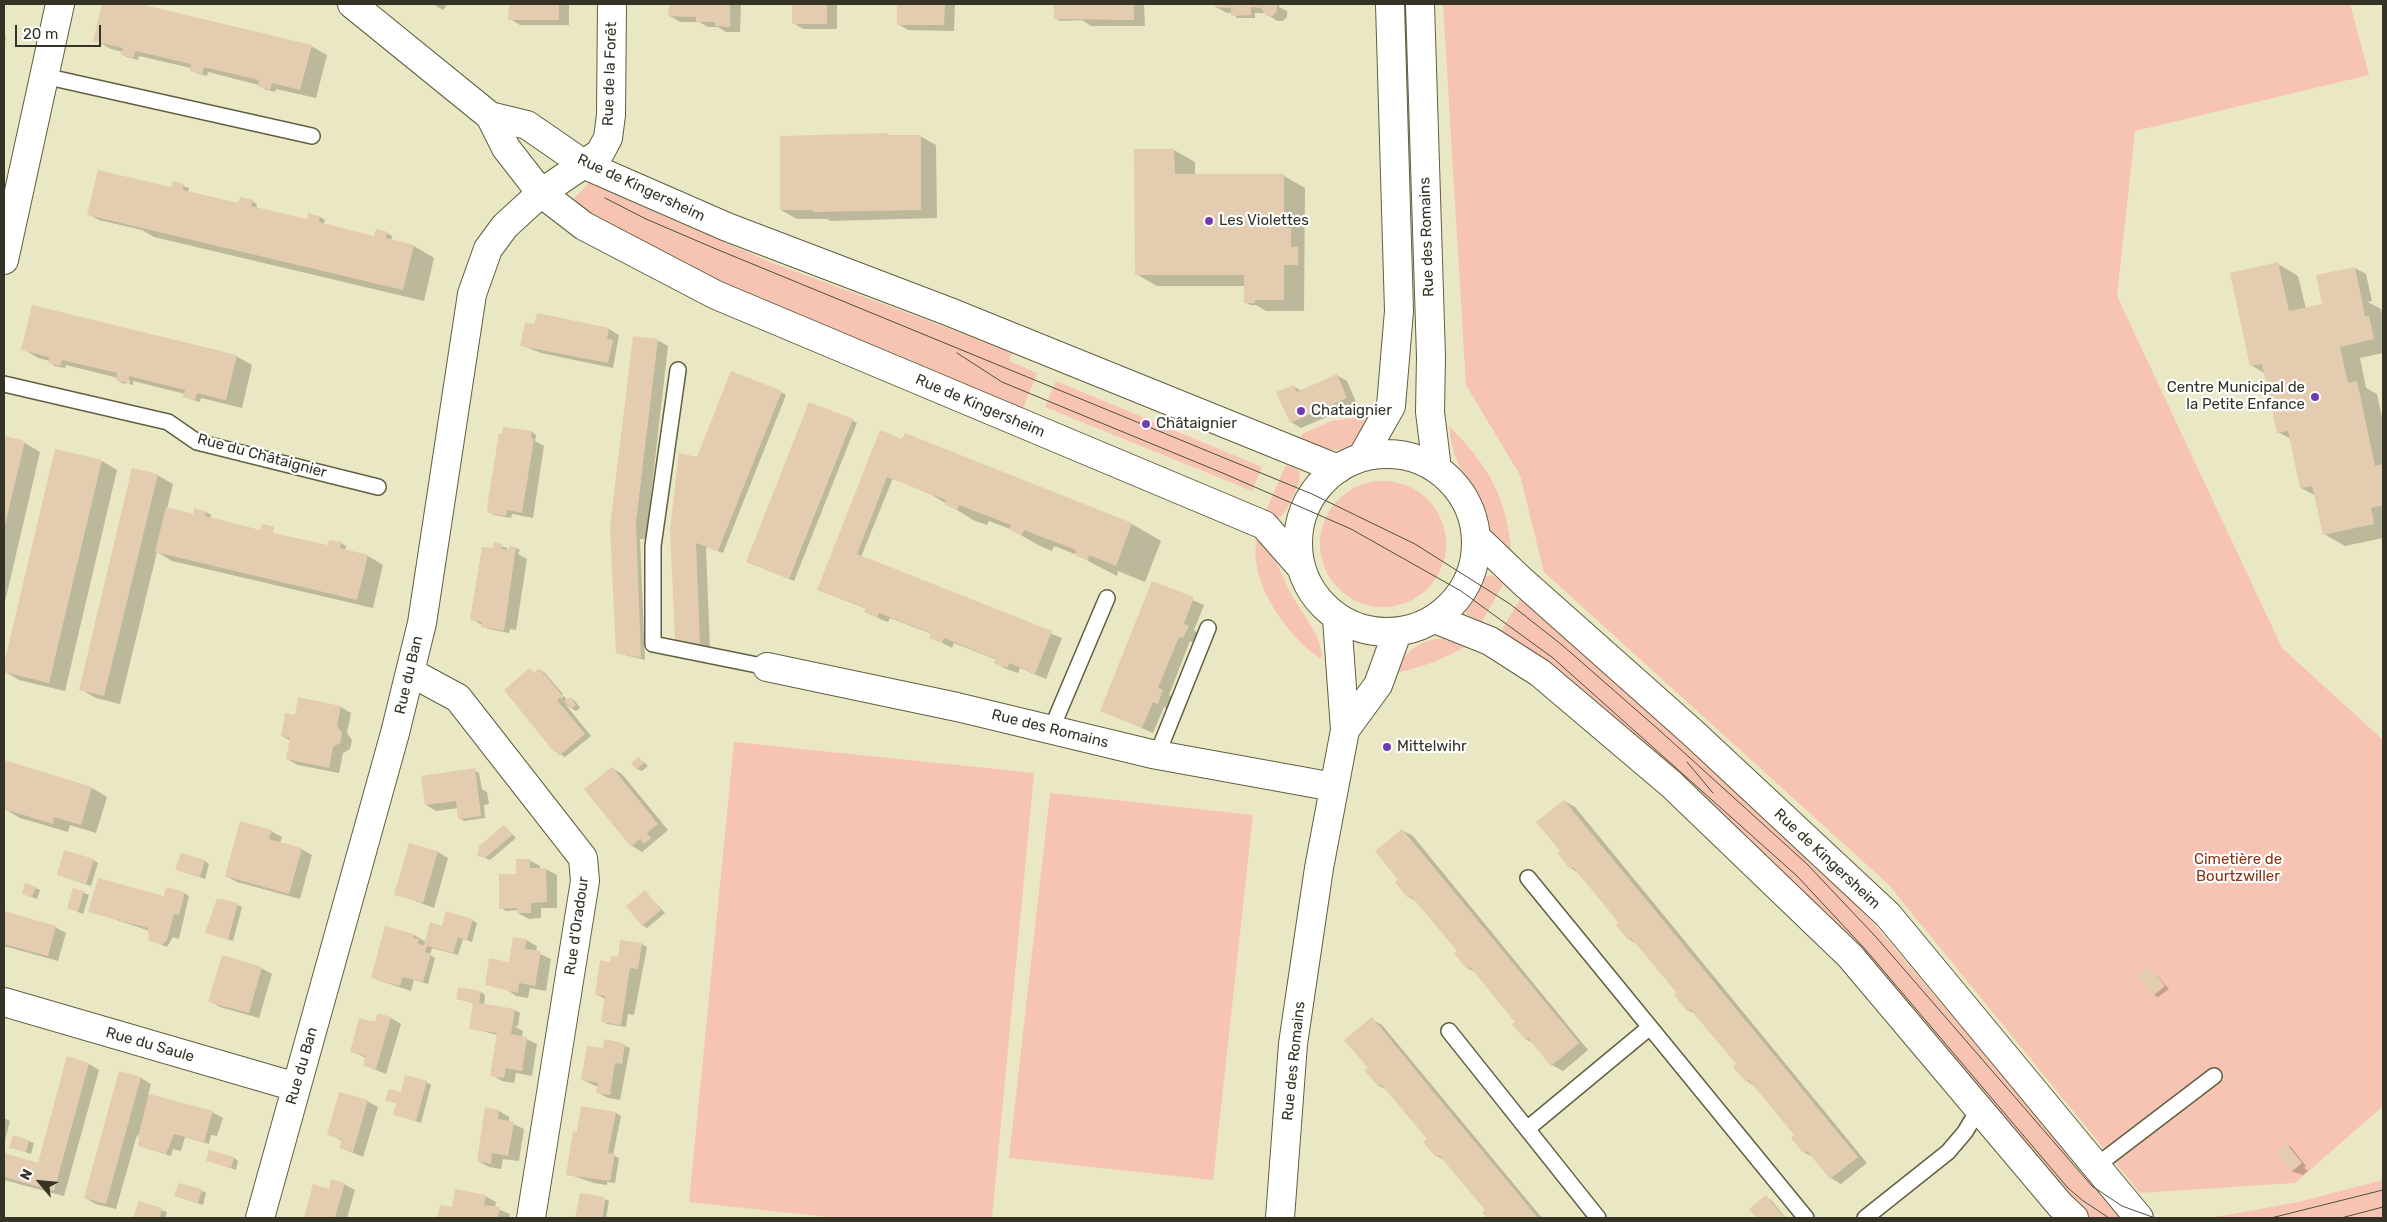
<!DOCTYPE html>
<meta charset="utf-8">
<style>
body{margin:0}
#map{position:relative;width:2387px;height:1222px;overflow:hidden;background:#eae7c4;font-family:Rubik,sans-serif}
canvas{display:block}
.frame{position:absolute;inset:0;border:5px solid #343325;pointer-events:none}
.north{position:absolute;left:15px;top:1157px;width:50px;height:50px;-webkit-text-stroke:4px #fff;paint-order:stroke;rotate:298deg;font-size:14px;font-weight:700;line-height:20px;text-align:center;color:#343325}
.north::after{content:'';display:block;margin:auto;width:18px;height:22px;background:#343325;clip-path:polygon(50% 0,100% 100%,50% 72%,0 100%)}
.scale{position:absolute;left:15px;top:25px;width:86px;height:22px;box-sizing:border-box;border:2px solid #343325;border-top:0;padding-left:6px;font-size:15px;line-height:18px;white-space:nowrap;color:#343325;-webkit-text-stroke:4px #fff;paint-order:stroke}
</style>
<div id="map">
<canvas width="2387" height="1222"></canvas>
<div class="frame"></div>
<div class="north">N</div>
<div class="scale">20 m</div>
</div>
<script>
const g = document.querySelector('canvas').getContext('2d');
g.lineJoin = 'round';
function fillPath(path, color) {
  g.fillStyle = color;
  g.fill(path, 'evenodd');
}
function trace(path, color, width, dash) {
  g.strokeStyle = color;
  g.lineWidth = width;
  g.lineCap = dash ? 'butt' : 'round';
  g.setLineDash(dash || []);
  g.stroke(path);
}
function label(font, color, halo, rows, align = 'center') {
  g.font = font + ' Rubik,sans-serif';
  g.lineWidth = 4.5;
  g.setLineDash([]);
  g.textBaseline = 'middle';
  g.strokeStyle = halo;
  g.fillStyle = color;
  for (const [text, x, y, turn = 0] of rows) {
    g.save();
    g.translate(x, y);
    g.rotate((+turn || 0) * Math.PI / 180);
    g.textAlign = isNaN(turn) ? turn : align;
    if (halo) g.strokeText(text, 0, 0);
    g.fillText(text, 0, 0);
    g.restore();
  }
}
const green = new Path2D(`
 M1443,4H2350L2369,75L2135,131L2117,296L2282,648L2383,740V1106L2295,1183L2140,1193L1888,884L1544,572L1520,475L1466,385Z
 M589,183L770,262L1012,352L1009,361L1037,373L1022,411L681,266L573,204L574,198Z
 M1056,381L1262,467L1252,491L1045,407Z
 M1368,416L1370,417C1353,456 1337,456 1301,439L1302,434L1331,421Z
 M1449,426C1493,470 1510,504 1512,567C1506,559 1494,550 1490,540C1485,526 1484,510 1477,496C1461,466 1453,463 1449,426Z
 M1286,465C1289,466 1295,468 1298,470C1306,477 1287,508 1282,516L1276,518L1265,513Z
 M1320 544a63 63 0 1 1 126 0a63 63 0 1 1-126 0Z
 M1257,540C1280,559 1280,575 1294,599C1305,618 1321,635 1322,657L1320,658C1288,638 1247,579 1257,540Z
 M1491,575L1504,583L1480,625L1467,617L1466,611L1483,577Z
 M1522,596L1828,875L1873,923L2057,1140L2078,1171L2107,1198L2121,1218H2081L1972,1089L1498,636Z
 M1448,638L1470,644C1446,658 1422,668 1394,673C1407,649 1420,639 1448,638Z
 M734,742L1034,773L992,1218H837L689,1202Z
 M1050,793L1253,815L1213,1180L1009,1158Z
 M2383,1180V1218H2210L2298,1202Z`);
const shadow = new Path2D(`
 M104,4H134L311,46L327,55L316,98L276,89L275,92L264,89L259,85L208,72L207,76L196,73L191,68L139,56L138,60L127,57L123,54V52L111,49L95,40Z
 M433,4H448L443,10Z
 M510,4H569V25H520L510,19Z
 M670,4H741L740,32H726L718,27H708L699,22H680L670,16Z
 M793,4H837V29H803L793,23Z
 M898,4H955L954,31L908,30L898,24Z
 M1055,4H1144L1145,26H1091L1082,20L1060,21L1055,18Z
 M1217,4H1279V7L1287,11V17L1283,21H1277L1266,13H1255V18H1237L1233,13H1227L1216,7Z
 M4,36L6,38L4,48Z
 M814,135L920,136L936,145L937,218L830,221L827,219H797L781,210Z
 M1136,150H1174L1195,162V176H1284L1305,188L1304,311H1266L1256,305H1250L1245,302V286H1157L1136,274Z
 M174,183L189,188L188,193L244,206L252,201L257,204L256,209L313,222L309,215L320,217L325,220L323,225L380,238L387,233L392,236L391,241L414,246L434,258L424,301L154,237L142,230L99,220L88,214L177,190Z
 M2278,264L2298,276L2306,309L2325,305L2355,268L2366,274L2372,301L2368,302L2381,309L2383,319V353L2360,358L2366,388L2377,394L2383,422V538L2345,546L2324,534L2316,496L2301,488L2291,439L2278,432L2266,374L2251,365Z
 M609,329L619,335L613,368L541,353L521,345Z
 M657,340L668,346L646,539H640L645,660L617,653Z
 M23,349L236,356L252,365L242,408L201,398L200,402L190,399L185,396V394L133,381V385L129,384L130,380H127L126,384L122,383L117,380L118,378L66,365L65,368L54,366L50,361L38,358Z
 M1336,375L1347,381L1357,404L1301,428L1291,422L1293,386L1302,391Z
 M781,392L786,395L723,553L707,547L706,549L710,649L687,645L676,639L698,458Z
 M852,420L857,423L794,581L747,562Z
 M532,432L536,435L535,441L544,446L533,518L512,514L511,518L494,515L489,512L508,436Z
 M905,435L1132,524L1161,541L1145,582L1118,571L1117,576L1075,554L1054,546L1052,551L1040,546L1010,529L989,521L987,525L975,521L932,495L893,478L861,557L1062,638L1046,679L1020,668L1018,673L1006,669L996,663L997,660L954,643L952,648L931,637L932,634L890,618L888,622L882,620L866,612L867,609L818,590Z
 M4,438L25,443L40,452L4,606Z
 M56,451L102,461L117,470L65,691L19,680L4,671Z
 M157,475L173,484L167,509L199,516L195,510L206,512L211,515L210,519L334,548L341,543L346,546L345,551L368,556L383,565L373,608L172,561L157,552L120,704L96,698L80,689Z
 M495,544L507,548L506,554L516,548L520,550L518,554L527,559L516,630L510,629L509,633L488,629L472,619L499,551Z
 M1152,582L1204,605L1194,630L1198,633L1194,643L1190,641L1169,695L1173,697L1169,709L1164,707L1153,733L1101,710Z
 M530,670L536,673L540,670L544,672L563,694L560,700L564,696L567,700L570,698L575,701L580,708L576,711L566,705L591,736L565,757L555,751Z
 M299,699L341,707L351,713L347,733L352,740L350,749L343,753L339,773L298,765L287,759L291,741L282,736L296,717Z
 M639,758L648,766L642,771L637,769Z
 M4,761L92,788L107,797L96,833L70,825L68,832L20,818L5,809Z
 M612,768L622,774L668,830L642,852L632,846Z
 M474,770L479,773L482,789L487,792L489,804L484,805L485,818L464,821L459,818L458,808L436,811L426,805Z
 M1564,801L1575,807L1867,1163L1841,1184L1831,1178L1815,1158L1805,1153L1796,1135L1756,1087L1747,1081L1737,1064L1697,1015L1688,1010L1679,993L1639,945L1629,939L1617,925L1620,922L1580,874L1571,868L1561,851Z
 M504,826L516,838L490,860L478,855Z
 M1402,830L1413,836L1588,1050L1563,1071L1552,1065L1536,1045L1526,1039L1517,1022L1477,973L1467,968L1458,951L1419,903L1409,897L1400,880Z
 M271,831L282,837L280,843L301,849L312,855L300,899L237,882L226,876Z
 M410,844L438,852L448,858L434,908L396,894Z
 M93,860L98,863L91,886L58,875Z
 M529,860L540,866V869H546L557,875V908H541V918L529,919L518,913V910L506,911L501,908Z
 M205,861L209,864L205,879L177,870Z
 M35,888L40,890L37,899L23,894Z
 M74,889L89,895L83,914L68,908Z
 M645,892L665,913L647,928L642,925Z
 M184,893L189,896L179,939L173,937L167,947L150,940V931L90,911Z
 M238,905L242,907L233,941L207,933Z
 M4,912L55,927L66,933L58,961L4,946Z
 M472,920L477,923L472,942L463,939L458,955L432,948L430,955L435,958L428,984L414,980L411,991L372,978L386,927L414,935L426,942L443,927Z
 M526,940L537,946L536,952L551,959L546,991L530,988L528,998L516,996L506,989L486,984L510,964Z
 M642,944L647,947L634,1015L628,1014L626,1027L607,1024L602,1021L605,999L596,994L611,963Z
 M2149,967L2169,989L2158,997L2154,995Z
 M261,968L272,974L259,1018L220,1007L210,1001Z
 M481,992L485,995L484,1005L515,1010L520,1013L518,1026H514L523,1031L522,1037L537,1044L532,1076L516,1073L514,1083L502,1081L492,1075L498,1035L470,1028L474,1003L457,999Z
 M391,1018L401,1024L386,1074L364,1065L366,1058L351,1051Z
 M1372,1019L1382,1025L1542,1218H1488L1484,1213L1487,1210L1447,1162L1437,1156L1425,1142L1428,1139L1389,1091L1378,1085L1370,1068Z
 M606,1040L618,1042L630,1048L620,1100L608,1098L597,1092L598,1087L583,1080L604,1050Z
 M67,1058L89,1064L99,1070L64,1196L4,1180V1155L39,1164Z
 M120,1072L141,1078L151,1084L148,1095L212,1112L223,1118L217,1136L211,1135L209,1144L185,1137L181,1151L173,1149L171,1156L139,1146L141,1137L137,1135L116,1209L96,1204L85,1198Z
 M426,1082L431,1085L421,1123L395,1114L397,1104L387,1100Z
 M367,1101L378,1107L363,1157L341,1148L343,1141L328,1134Z
 M582,1108L616,1113L621,1116L613,1155L619,1158L615,1183L607,1182V1185L594,1183L568,1174Z
 M486,1109L499,1111L509,1117V1122L524,1129L519,1161L503,1159L501,1169L489,1167L478,1161Z
 M4,1118L10,1121L4,1144Z
 M13,1136L34,1143L31,1154L10,1147Z
 M2286,1144L2291,1147L2306,1166L2304,1168L2308,1171L2303,1175L2291,1171Z
 M234,1158L238,1161L236,1170L207,1160Z
 M344,1184L355,1190L347,1218L305,1217L330,1190Z
 M201,1190L206,1193L203,1205L176,1196Z
 M485,1196L496,1202L495,1208L510,1214L509,1218H439L441,1206L453,1208Z
 M1766,1197L1771,1200L1786,1218H1758L1751,1209Z
 M605,1199L609,1201L606,1218H602Z
 M140,1203L167,1212L165,1218H135Z`);
const building = new Path2D(`
 M102,4H140L312,45L300,90L272,83L270,90L264,88L258,87L259,80L204,67L202,74L190,71L191,64L135,51L134,58L121,55L123,48L93,41Z
 M509,4H559V20H508Z
 M669,4H730V27L715,26V22H696V17L668,16Z
 M792,4H827V24H792Z
 M897,4H945L944,25H897Z
 M1054,4H1134V20L1054,19Z
 M1215,4H1277V11L1273,16H1266L1261,8L1251,7V15L1231,16V8L1215,7Z
 M888,133V135H921V210L813,212V210H780V136Z
 M1134,149H1174L1175,174H1284V228H1291V247H1298V265H1284V300H1255V303H1244V275H1135Z
 M98,170L171,187L173,181L184,184L183,190L238,203L240,197L253,200L251,206L307,219L308,213L314,215L320,216L319,222L374,236L376,229L388,232L386,238L414,245L403,290L87,215Z
 M2278,262L2289,311L2322,304L2316,275L2355,267L2365,316H2369L2374,339L2340,347L2348,383L2357,381L2375,466L2383,464V505L2371,508L2374,524L2323,535L2312,486L2300,488L2288,431L2277,433L2262,364L2250,366L2230,273Z
 M32,305L237,355L226,400L197,393L195,400L183,397L185,390L129,376L128,383L122,382L116,380L117,373L62,360L60,366L48,363L49,357L21,350Z
 M537,313L609,328L607,339L613,340L608,363L520,346L525,323L534,324Z
 M633,336L658,339L636,522L641,658L616,653L610,527Z
 M731,371L782,391L718,551L696,543L700,644L675,640L670,528L679,453L697,457Z
 M1337,374L1347,398L1290,423L1276,392L1293,385L1297,392Z
 M809,402L853,419L789,579L746,562Z
 M503,427L532,431L531,438L534,439L522,513L507,510L506,516L488,513L487,507L499,433L502,434Z
 M880,430L902,439L905,433L1132,523L1116,566L1089,555L1088,560L1081,558L1075,555L1076,550L1024,530L1022,535L1009,530L1011,525L959,505L957,510L944,504L946,500L887,477L857,554L1052,631L1035,674L1009,663L1007,668L994,663L996,659L944,638L942,643L929,638L931,633L879,613L877,618L864,612L866,608L817,590Z
 M4,436L25,441L4,529Z
 M55,449L102,460L49,683L4,672V664Z
 M132,468L158,474L104,696L79,690Z
 M166,507L193,514L194,508L200,510L206,511L205,516L260,530L262,524L268,525L274,527L273,533L328,545L329,540L335,541L342,542L340,548L368,555L357,600L155,552Z
 M494,542L502,544V549L508,550L509,546L516,547L504,631L481,627L482,622L470,620L482,547L493,548Z
 M1152,581L1194,597L1184,624L1189,626L1183,638L1179,637L1158,688L1163,690L1158,704L1153,702L1142,728L1100,711Z
 M530,668L534,673L539,668L563,696L557,700L585,734L559,756L556,751L554,752L504,690Z
 M298,697L341,706L337,726L342,733L340,743L333,747L329,768L286,759L290,738L281,736L285,713L295,715Z
 M570,697L576,705L571,709L564,701Z
 M639,757L644,763L636,770L631,763Z
 M4,760L92,787L81,825L54,817L53,824L4,809Z
 M612,767L658,824L647,833L651,838L644,844L640,839L631,847L584,789Z
 M475,768L481,816L458,819L456,801L425,805L421,776Z
 M1564,800L1858,1157L1830,1179L1807,1151L1804,1154L1791,1138L1794,1135L1749,1080L1746,1082L1733,1067L1736,1064L1690,1009L1687,1011L1674,995L1677,993L1631,938L1628,940L1616,925L1618,922L1573,867L1570,869L1557,853L1560,851L1536,822Z
 M240,821L272,830L269,839L302,848L289,894L225,876Z
 M504,825L512,835L485,858L477,856L479,846Z
 M1402,829L1579,1043L1551,1066L1528,1038L1525,1040L1512,1024L1515,1022L1470,967L1467,969L1460,961L1454,953L1457,951L1411,896L1408,898L1402,891L1395,882L1398,880L1375,851Z
 M409,843L438,851L423,903L394,895Z
 M64,850L94,859L86,884L57,875Z
 M181,853L205,860L200,877L175,870Z
 M516,859H530V868H546L547,902L531,903V913H517V908L499,909V874H516Z
 M98,878L164,896L166,887L185,892L179,915L174,914L167,940L162,945L149,941L148,928L88,912Z
 M25,883L36,887L32,897L22,894Z
 M73,888L84,891L78,912L67,908Z
 M645,890L661,910L642,926L626,906Z
 M217,898L238,903L228,940L205,933Z
 M4,911L56,926L48,956L4,944Z
 M446,911L473,919L467,940L458,937L453,953L427,946L425,952L431,954L423,982L403,977L400,986L371,978L385,926L414,934L413,938L419,939L418,944L424,945L430,922L442,926Z
 M513,937L527,939L525,949L541,951L535,986L519,983L518,993L485,985L489,958L509,962Z
 M620,940L642,943L638,969L630,968L621,1025L601,1022L605,996L595,995L600,960L610,962L611,956L618,957Z
 M222,955L262,967L249,1013L208,1002Z
 M2149,966L2165,986L2153,996L2137,975Z
 M458,987L481,991L479,1003L515,1009L511,1034L527,1037L522,1071L506,1068L504,1078L490,1076L497,1033L469,1029L473,1002L456,999Z
 M378,1013L391,1017L376,1069L363,1066L365,1056L350,1052L359,1018L375,1022Z
 M1372,1017L1431,1089L1538,1218H1487L1482,1213L1485,1210L1439,1155L1436,1157L1423,1142L1427,1139L1381,1084L1378,1086L1364,1070L1368,1068L1344,1040Z
 M604,1039L625,1044L622,1064L615,1063L610,1095L596,1093L598,1083L581,1080L587,1046L603,1048Z
 M67,1056L89,1063L54,1191L4,1177V1153L38,1163Z
 M119,1071L141,1077L106,1204L84,1198Z
 M405,1075L427,1081L416,1121L393,1115L396,1103L385,1101L389,1089L401,1092Z
 M339,1092L368,1100L353,1152L339,1148L342,1139L327,1135Z
 M149,1094L213,1111L204,1142L174,1134L166,1154L138,1146L139,1138L138,1137Z
 M581,1106L616,1112L608,1153L615,1154L610,1181L566,1175L573,1131L577,1132Z
 M485,1107L499,1110L498,1119L514,1122L508,1156L492,1153L491,1164L477,1161Z
 M13,1135L29,1140L26,1152L9,1148Z
 M2286,1143L2302,1163L2291,1172L2275,1152Z
 M209,1150L234,1157L231,1168L206,1161Z
 M331,1179L345,1183L335,1218H304L313,1184L329,1189Z
 M179,1183L202,1189L198,1203L174,1196Z
 M455,1189L486,1195L484,1205L500,1207L498,1218H437L440,1205L452,1207Z
 M580,1193L604,1197L602,1218H575Z
 M1766,1195L1776,1208L1785,1218H1757L1749,1209Z
 M139,1201L162,1208L160,1218H133Z`);
const lane = new Path2D(`
 M44,76L312,136
 M678,370L653,546V644L767,667
 M4,384L168,422L197,442L378,487
 M1051,730L1107,598
 M1157,755L1208,628
 M1528,878L1806,1218
 M1449,1031L1598,1218
 M1527,1129L1650,1027
 M2096,1166L2214,1076
 M1865,1218L1948,1152L1965,1132L1980,1107`);
const street = new Path2D(`
 M4,260L60,4
 M767,667L957,707L1152,754L1334,787
 M410,672L458,698L583,858L585,881L531,1218
 M4,1002L296,1087
 M260,1218L395,733L422,623L472,294L488,249L505,226L541,193L600,153L608,138L611,115L612,4`);
const secondary = new Path2D(`
 M352,4L490,116L506,148L541,193L584,226L716,295L1264,525L1300,566
 M1420,4L1431,357L1430,412L1437,469
 M490,116L527,125L585,165L727,227L950,312L1338,469
 M1298 543a89 89 0 1 1 178 0a89 89 0 1 1-178 0Z
 M1362,457L1391,406L1399,311L1390,4
 M1476,537L1522,581L1693,733L1888,915L2139,1218
 M1435,619L1490,641L1540,673L1671,784L1850,956L2060,1205L2074,1218
 M1345,730L1378,685L1397,633
 M1280,1218L1293,1044L1319,868L1345,730L1337,618`);
const tram = new Path2D(`
 M605,198L646,219L716,249L1312,494L1415,544L1510,604L1562,645L1658,729L1807,864L1876,937L2092,1186L2122,1206L2155,1218
 M957,353L1002,382L1225,474L1351,529L1461,591L1553,658L1797,876L1865,949L2068,1188L2082,1200L2109,1218
 M1687,762L1713,793
 M2271,1218L2383,1190
 M2341,1218L2383,1207`);
const markers = [
 [1209,221,5,"#713cb3"],
 [2315,397,5,"#713cb3"],
 [1301,411,5,"#713cb3"],
 [1146,424,5,"#713cb3"],
 [1387,747,5,"#713cb3"]
];
const streetNames = [
 ["Rue de la Forêt",610,74,-88],
 ["Rue de Kingersheim",641,188,25],
 ["Rue des Romains",1427,237,-92],
 ["Rue de Kingersheim",980,406,23],
 ["Rue du Châtaignier",262,456,15],
 ["Rue du Ban",409,675,-77],
 ["Rue des Romains",1050,729,14],
 ["Rue de Kingersheim",1827,859,43],
 ["Rue d'Oradour",577,926,-82],
 ["Rue du Saule",150,1045,16],
 ["Rue des Romains",1294,1061,-84],
 ["Rue du Ban",302,1066,-74]
];
const poiNames = [
 ["Les Violettes",1219,221],
 ["Centre Municipal de",2305,388,"right"],
 ["la Petite Enfance",2305,405,"right"],
 ["Chataignier",1311,411],
 ["Châtaignier",1156,424],
 ["Mittelwihr",1397,747]
];
const parkNames = [
 ["Cimetière de",2238,860],
 ["Bourtzwiller",2238,877]
];
fillPath(green, '#f7c3b2');
fillPath(shadow, '#0003');
fillPath(building, '#e4ccb0');
trace(lane, '#615f40', 18);
trace(street, '#615f40', 30);
trace(secondary, '#615f40', 30);
trace(lane, '#fff', 15);
trace(street, '#fff', 28);
trace(secondary, '#fff', 28);
trace(tram, '#4f4e3d', 1);
for (const [x, y, r, color] of markers) {
  const dot = new Path2D();
  dot.arc(x, y, r, 0, 2 * Math.PI);
  g.fillStyle = color;
  g.fill(dot);
  trace(dot, '#fff', 2);
}
label('15px', '#343325', '#fff', streetNames);
label('15px', '#343325', '#fff', poiNames, 'left');
label('15px', '#883214', '#fff', parkNames);
</script>
